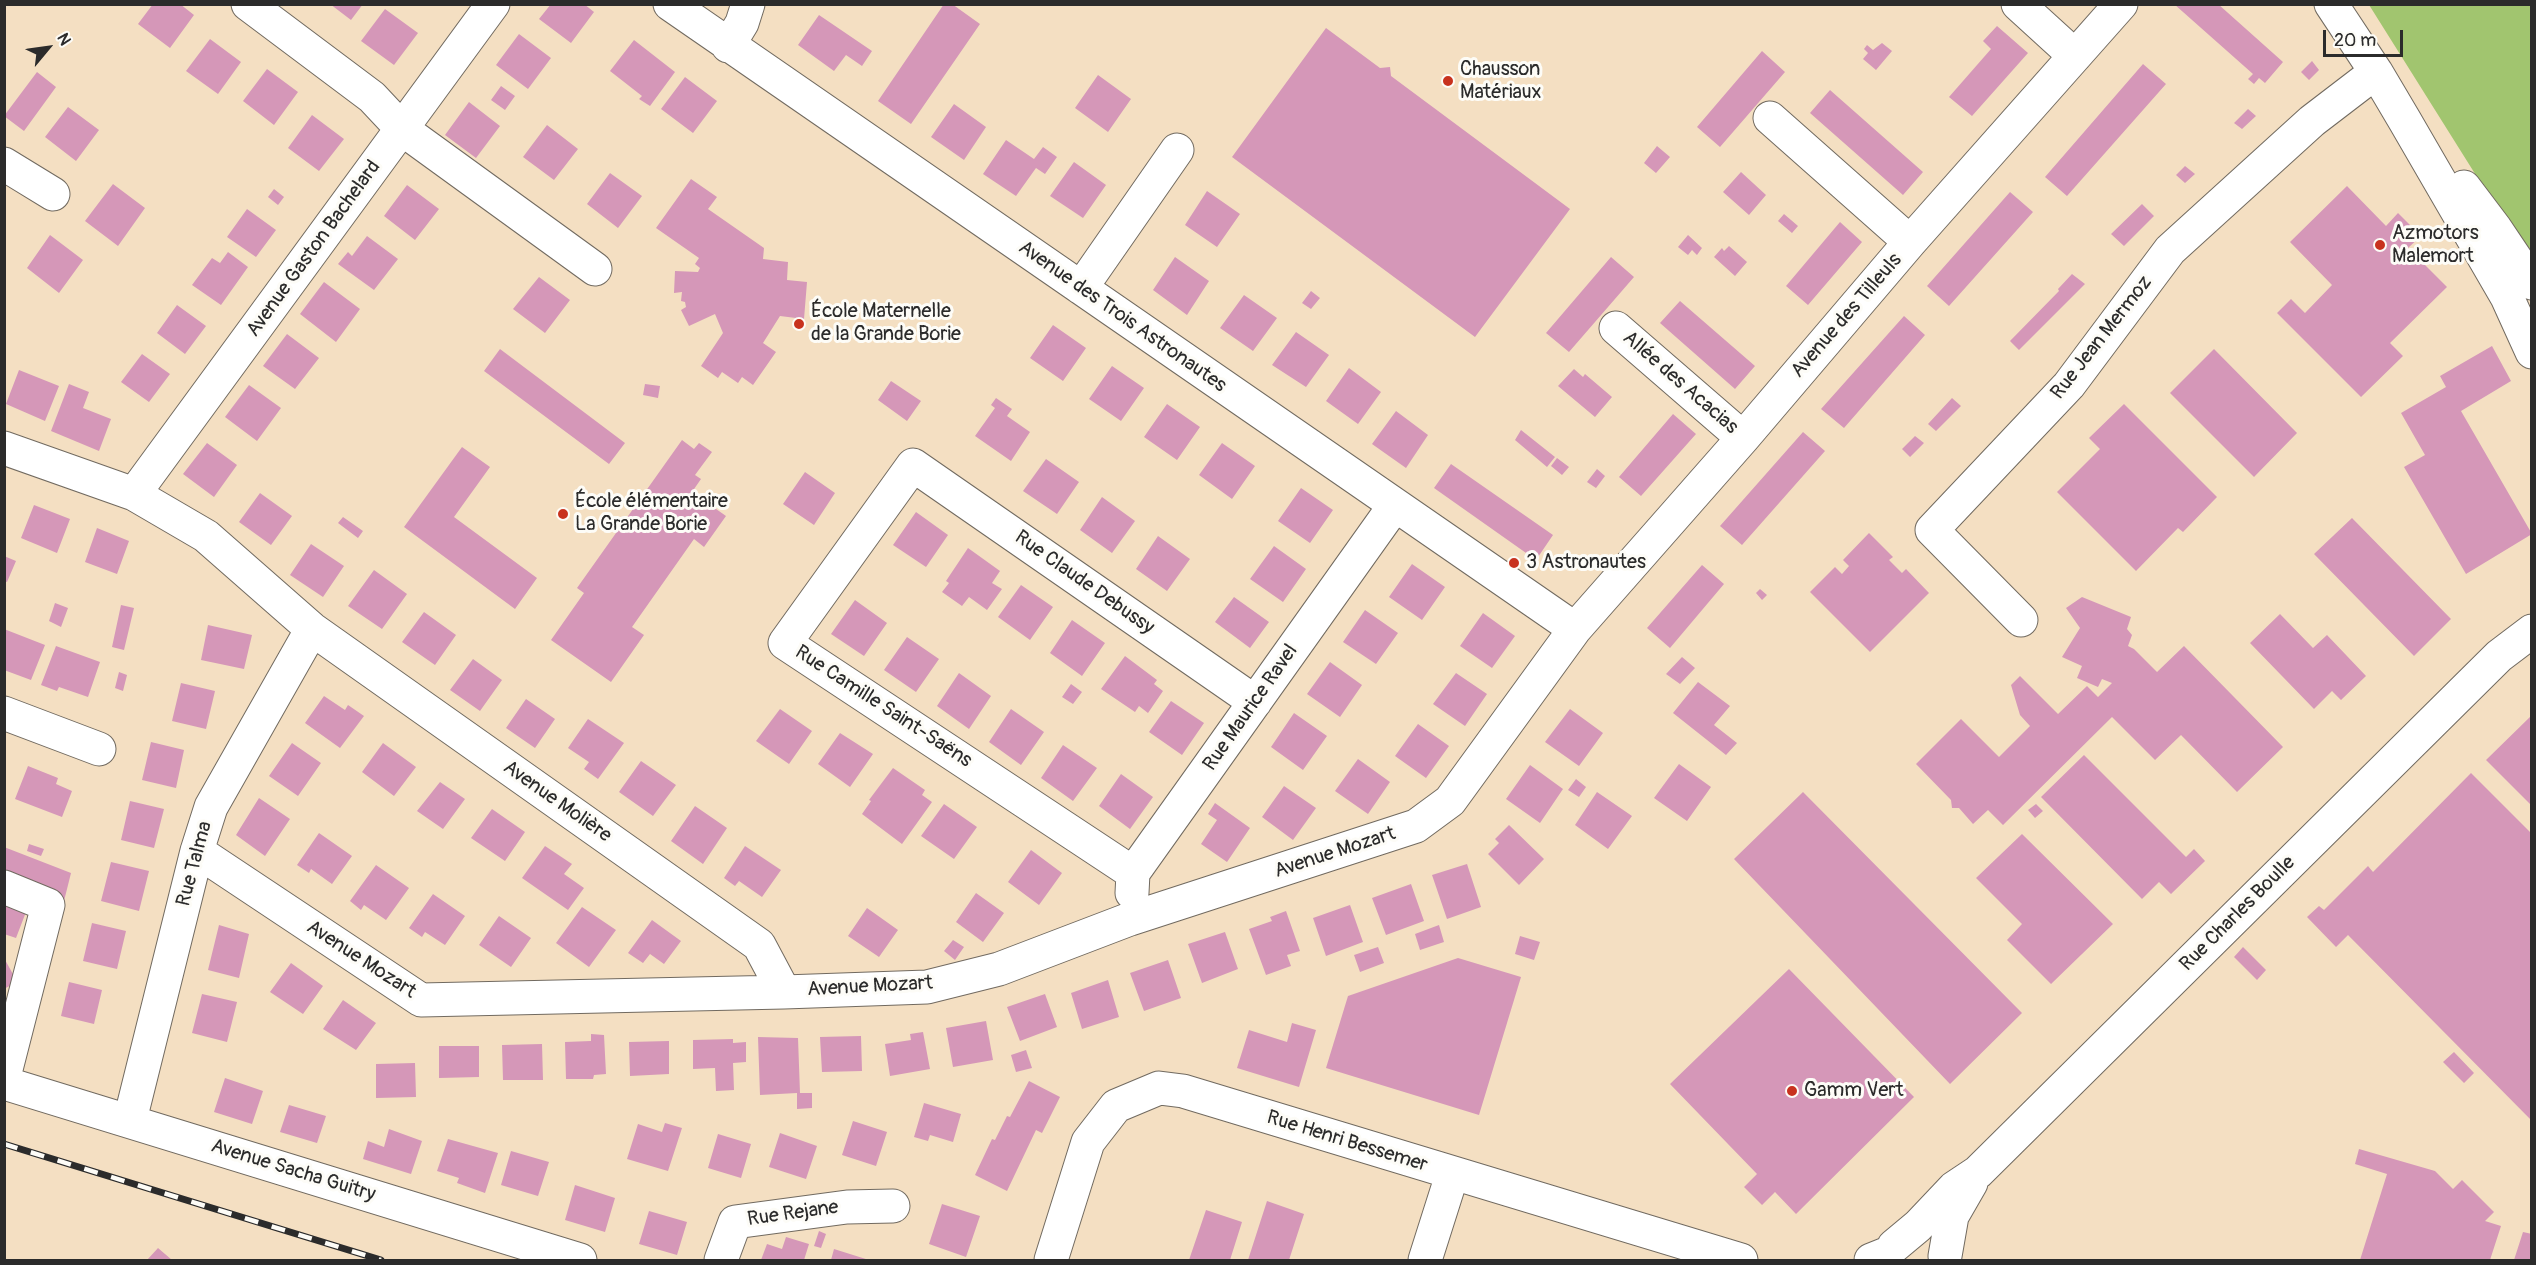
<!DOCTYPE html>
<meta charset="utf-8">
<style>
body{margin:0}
#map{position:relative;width:2536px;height:1265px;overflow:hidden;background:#f4dfc2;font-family:Pangolin,sans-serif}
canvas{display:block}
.frame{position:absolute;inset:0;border:6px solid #2b2b2b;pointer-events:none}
.north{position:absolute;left:18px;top:18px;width:60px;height:60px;-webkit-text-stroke:4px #fdfcf7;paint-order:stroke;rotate:61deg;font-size:16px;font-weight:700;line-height:24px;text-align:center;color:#2b2b2b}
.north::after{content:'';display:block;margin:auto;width:21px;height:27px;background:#2b2b2b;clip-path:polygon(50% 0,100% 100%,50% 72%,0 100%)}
.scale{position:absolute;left:2323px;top:30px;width:80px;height:27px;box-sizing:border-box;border:3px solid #2b2b2b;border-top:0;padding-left:8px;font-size:18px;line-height:21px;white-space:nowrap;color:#2b2b2b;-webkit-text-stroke:4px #fdfcf7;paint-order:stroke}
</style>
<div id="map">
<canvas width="2536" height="1265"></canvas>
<div class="frame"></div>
<div class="north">N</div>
<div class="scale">20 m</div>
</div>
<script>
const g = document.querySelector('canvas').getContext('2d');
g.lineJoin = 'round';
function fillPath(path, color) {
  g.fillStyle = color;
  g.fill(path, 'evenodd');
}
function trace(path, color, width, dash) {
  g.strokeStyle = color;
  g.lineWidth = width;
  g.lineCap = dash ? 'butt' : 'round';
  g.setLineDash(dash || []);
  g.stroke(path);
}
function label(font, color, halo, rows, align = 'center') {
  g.font = font + ' Pangolin,sans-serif';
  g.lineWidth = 6;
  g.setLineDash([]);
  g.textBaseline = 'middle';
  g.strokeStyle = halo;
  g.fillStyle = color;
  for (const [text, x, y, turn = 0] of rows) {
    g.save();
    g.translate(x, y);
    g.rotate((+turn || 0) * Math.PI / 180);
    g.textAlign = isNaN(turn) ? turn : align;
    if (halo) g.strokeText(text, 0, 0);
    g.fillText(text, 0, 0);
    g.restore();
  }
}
const green = new Path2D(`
 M2369,5H2531V263L2371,8Z`);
const building = new Path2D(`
 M153,4H180L194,15L170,48L138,24Z
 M330,4H363L351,20Z
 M551,4H584L594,12L571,43L539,19Z
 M944,4H952L980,24L911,124L878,101Z
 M2174,4H2218L2283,62L2265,83L2259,78L2254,84L2248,79L2253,74Z
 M385,9L418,33L394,65L361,41Z
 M819,15L872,51L862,66L846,55L834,71L798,45Z
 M1997,26L2028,53L1972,116L1949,97L1991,49L1983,41Z
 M1326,28L1380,68L1390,67L1391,76L1570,209L1475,337L1232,157Z
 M519,34L551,58L528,89L496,65Z
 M210,39L241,62L218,94L186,71Z
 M634,40L675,72L650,106L639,99L642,96L610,71Z
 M1882,43L1892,51L1876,70L1863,59L1868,53L1864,49L1867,45L1873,50Z
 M1762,51L1785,72L1720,147L1697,127Z
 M2312,61L2319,70L2309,80L2301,72Z
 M2143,64L2166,84L2067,196L2045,177Z
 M267,69L298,92L274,125L243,101Z
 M37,72L56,87L24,131L4,116Z
 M1098,75L1131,99L1108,132L1075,108Z
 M685,77L717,101L693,133L661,109Z
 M501,86L515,96L505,110L491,100Z
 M1830,90L1923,172L1903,195L1810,113Z
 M469,102L500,126L476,158L445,135Z
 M954,104L986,127L964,160L931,137Z
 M68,107L99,130L76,161L45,137Z
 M2248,109L2256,116L2242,129L2234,123Z
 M312,115L344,139L319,171L288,148Z
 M547,125L578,149L554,180L523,157Z
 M1006,140L1034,159L1043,147L1057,157L1045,174L1036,168L1016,196L983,174Z
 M1657,146L1670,157L1656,173L1644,163Z
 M1074,162L1106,185L1083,218L1050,196Z
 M2185,166L2195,174L2185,183L2176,175Z
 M1741,172L1766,195L1749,215L1723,192Z
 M610,173L642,196L618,228L587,204Z
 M691,179L717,197L708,209L764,248L763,259L788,262L787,280L807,282L804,319L780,316L763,343L776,352L753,385L742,377L738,383L722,372L718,378L701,366L723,333L715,314L689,326L681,310L686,307L685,302L681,301L682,292L674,293L675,271L698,272L700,268L695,264L699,258L656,228Z
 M113,184L145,208L118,246L85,221Z
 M407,185L439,209L415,240L384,216Z
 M2347,186L2386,226L2398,213L2421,236L2408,248L2447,287L2390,343L2403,356L2361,397L2277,313L2291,299L2305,313L2332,285L2290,242Z
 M274,189L284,197L278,205L268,197Z
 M1207,191L1240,214L1217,247L1185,225Z
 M2010,192L2033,212L1949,306L1927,286Z
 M2142,204L2154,216L2124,246L2111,234Z
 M247,209L276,230L256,257L227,237Z
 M1784,214L1798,226L1792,233L1778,221Z
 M1840,222L1862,242L1808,305L1786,286Z
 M50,235L83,260L59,293L27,268Z
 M1688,235L1702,248L1697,255L1692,250L1688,255L1678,247Z
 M367,236L398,259L374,290L338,264L348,252L352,256Z
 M1729,246L1747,262L1735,276L1714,257L1722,248L1724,251Z
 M228,252L248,267L221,305L192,285L212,258L220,263Z
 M1175,257L1209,281L1187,315L1153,290Z
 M1611,257L1634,277L1569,352L1546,333Z
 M2072,274L2085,284L2019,350L2010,341L2059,291L2058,289Z
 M539,277L570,300L545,333L513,309Z
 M324,282L360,309L336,342L300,314Z
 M1311,291L1320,298L1311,309L1302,303Z
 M1244,295L1277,318L1253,351L1220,328Z
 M1680,301L1755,366L1735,389L1660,323Z
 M177,305L206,326L185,354L157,333Z
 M1904,316L1925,335L1844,428L1821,409Z
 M1053,325L1086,348L1063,381L1030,358Z
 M1296,332L1329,355L1306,387L1272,365Z
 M287,334L319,358L295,389L263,366Z
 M2492,346L2511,381L2461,411L2532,534L2466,574L2404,467L2425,455L2401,413L2446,387L2440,376Z
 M500,349L625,443L609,464L484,371Z
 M2214,349L2297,433L2254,477L2170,393Z
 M142,354L170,374L149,402L121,382Z
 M1112,366L1144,388L1121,421L1089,399Z
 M1349,368L1381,392L1358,424L1326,401Z
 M1574,369L1583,377L1585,374L1612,397L1595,417L1558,386Z
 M19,370L59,386L45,421L6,404Z
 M891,381L921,401L907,421L878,400Z
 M69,384L89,392L83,408L111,419L99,451L51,431Z
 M645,384L660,386L658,398L643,395Z
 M249,385L281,408L257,441L225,417Z
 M996,398L1012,409L1007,416L1030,432L1011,461L975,436L995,408L991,405Z
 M1952,398L1961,406L1936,431L1928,424Z
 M1167,404L1200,427L1177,460L1144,437Z
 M2124,404L2217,497L2183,532L2178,528L2136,571L2057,492L2100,449L2089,438Z
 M1396,411L1428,435L1406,468L1372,444Z
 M1673,414L1696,434L1641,496L1619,477Z
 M1521,430L1555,457L1547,467L1515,440Z
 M1803,432L1825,451L1742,545L1720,526Z
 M1915,436L1924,443L1910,457L1902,449Z
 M682,440L694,449L699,443L712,452L695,475L701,479L692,492L726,516L704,547L694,539L632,627L644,635L611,682L551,640L584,593L577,588Z
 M207,443L237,465L214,497L183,474Z
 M1222,443L1255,466L1232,499L1199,475Z
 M462,447L490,467L454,517L537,578L515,609L404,527Z
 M1557,458L1569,467L1562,475L1551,466Z
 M1046,459L1079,482L1057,514L1023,491Z
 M1451,464L1553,535L1536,560L1434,488Z
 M1597,469L1605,476L1596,488L1587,482Z
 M805,472L835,493L814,525L783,504Z
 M1301,488L1333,510L1310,543L1278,521Z
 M260,493L292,516L271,545L239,522Z
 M1102,497L1135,521L1112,553L1080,530Z
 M34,505L70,519L57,553L21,538Z
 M916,512L948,535L926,567L893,545Z
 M343,517L363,531L358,538L338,523Z
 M2352,518L2451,619L2414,656L2314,554Z
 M97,528L129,541L117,574L85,562Z
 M1869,533L1893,557L1889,560L1902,573L1906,569L1929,593L1870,652L1810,592L1835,567L1842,574L1849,566L1843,560Z
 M1158,536L1190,559L1167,591L1136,569Z
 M311,544L344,566L323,597L290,575Z
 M1274,546L1306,569L1283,602L1250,579Z
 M968,548L1000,571L992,583L1002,589L987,610L969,597L962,606L942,592L949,583L946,581Z
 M4,556L16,561L7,582L4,581Z
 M1412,564L1445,587L1422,620L1389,597Z
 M1702,565L1724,584L1670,648L1647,628Z
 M374,570L407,594L382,629L348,606Z
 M1021,585L1053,607L1030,640L998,617Z
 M1760,589L1767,595L1762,600L1756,593Z
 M1234,597L1269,622L1250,648L1215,622Z
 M2082,597L2131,617L2127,629L2132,635L2128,646L2134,649L2157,672L2184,646L2283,747L2237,792L2181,735L2155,760L2112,717L2003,825L1988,810L1973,824L1959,808H1952L1951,800L1916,764L1961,719L1999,757L2030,726L2020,715L2011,685L2020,676L2058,714L2087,686L2098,697L2112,683L2102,679L2098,687L2077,678L2082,666L2062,657L2080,628L2066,608Z
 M855,600L887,623L864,656L831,634Z
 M55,603L68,608L61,627L49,621Z
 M121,605L134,608L124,650L112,647Z
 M1365,610L1398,633L1376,664L1343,642Z
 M424,612L456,635L435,665L402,642Z
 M1483,613L1515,636L1492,668L1460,646Z
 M2280,614L2313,648L2327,635L2366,676L2341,700L2332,691L2314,709L2250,643Z
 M1072,620L1105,643L1082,676L1050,653Z
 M208,625L252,635L244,669L201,660Z
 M4,629L45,645L31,680L4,670Z
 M907,637L939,659L916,692L884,670Z
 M56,646L100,662L88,697L59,687L57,691L41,685Z
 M1125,656L1157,680L1154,684L1163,691L1148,713L1139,706L1135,712L1101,689Z
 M1682,657L1695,668L1680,684L1666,674Z
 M473,659L502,680L480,711L450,690Z
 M1330,662L1362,685L1340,717L1307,694Z
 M119,672L127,675L123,691L115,688Z
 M959,673L991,696L969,729L937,706Z
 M1456,673L1487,694L1465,726L1433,704Z
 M1698,682L1730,706L1714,725L1737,743L1726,755L1673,713Z
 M181,683L215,691L206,729L172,721Z
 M1071,684L1082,692L1073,704L1062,697Z
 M324,696L345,710L348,705L364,716L340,748L305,723Z
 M526,699L555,719L535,748L506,728Z
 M1171,701L1204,723L1182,755L1149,732Z
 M780,709L812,731L789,764L756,741Z
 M1011,709L1044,732L1021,765L989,742Z
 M1570,709L1603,733L1579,766L1545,742Z
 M1294,713L1327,736L1303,770L1271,747Z
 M2532,715V806L2486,760Z
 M588,719L624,743L598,779L584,769L589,762L568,748Z
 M1418,724L1449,746L1426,778L1395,756Z
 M840,733L873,754L850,787L818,764Z
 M151,742L184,750L176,788L142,780Z
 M292,743L321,763L298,796L269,776Z
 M383,743L416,767L394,796L362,772Z
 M1063,745L1097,768L1073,801L1041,778Z
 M2084,755L2186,857L2194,849L2205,861L2171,894L2159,882L2142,899L2041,797Z
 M1358,759L1390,782L1368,814L1335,791Z
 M641,761L676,785L653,816L619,792Z
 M1679,764L1711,787L1687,821L1654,798Z
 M1530,765L1563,789L1540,823L1506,799Z
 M28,766L58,778L56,784L72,791L62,817L15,799Z
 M893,768L925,790L922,795L932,802L902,844L862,814L871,801L869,800Z
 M2471,773L2532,834V1121L2348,935L2336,947L2307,917L2319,906L2324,910L2368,866L2373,872Z
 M1121,774L1153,797L1130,829L1099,806Z
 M1576,779L1586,787L1579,797L1568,790Z
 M440,782L465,799L443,829L417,811Z
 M1284,786L1316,808L1293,840L1262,817Z
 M1597,792L1632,816L1608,849L1575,825Z
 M1803,792L2022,1013L1950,1084L1734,859Z
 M259,798L290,819L265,856L236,835Z
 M130,801L164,809L154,848L121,840Z
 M1215,803L1250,828L1227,862L1201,844L1217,820L1208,814Z
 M944,804L977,827L954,859L921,836Z
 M2036,804L2043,811L2035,818L2028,810Z
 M695,806L727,828L703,864L671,841Z
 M492,809L525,832L505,861L471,838Z
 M1509,825L1544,859L1519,885L1488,854L1499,843L1495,839Z
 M319,833L352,856L332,884L311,869L309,873L297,865Z
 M2022,834L2113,924L2051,984L2007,940L2022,924L1976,878Z
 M29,844L44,849L41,856L27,851Z
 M545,846L572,864L564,874L584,888L568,910L522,878Z
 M745,846L781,870L762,897L739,881L735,886L724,878Z
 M4,847L71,873L64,901L4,878Z
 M1031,850L1062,873L1039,905L1008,882Z
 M111,862L149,871L139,911L101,901Z
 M1467,864L1481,907L1447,919L1432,875Z
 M376,865L409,888L386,920L364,905L361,910L350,901Z
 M1411,884L1424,921L1386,935L1372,898Z
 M976,893L1004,913L983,942L956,922Z
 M433,894L465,916L445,945L425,932L422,937L409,928Z
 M4,903L26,912L16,938L4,934Z
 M1350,905L1363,942L1326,956L1313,918Z
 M582,907L616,930L589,967L556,943Z
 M867,908L898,930L879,957L848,936Z
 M1286,911L1300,951L1287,955L1291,966L1266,975L1249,929L1272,921L1270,917Z
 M499,916L531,938L511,967L479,945Z
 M652,920L681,941L664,964L650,954L643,963L628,953Z
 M92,923L126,931L117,969L83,961Z
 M219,925L249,934L239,978L208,970Z
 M1439,925L1444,942L1420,950L1415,934Z
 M1225,932L1238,969L1202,983L1188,944Z
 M1520,936L1540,942L1534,960L1515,954Z
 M953,940L964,947L955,960L944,951Z
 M1378,947L1384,963L1360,972L1354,955Z
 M2243,947L2266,970L2257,980L2234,957Z
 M4,958L14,976L12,977L15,983L4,989Z
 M1458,958L1521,977L1479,1115L1326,1068L1348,996Z
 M1168,960L1181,998L1144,1011L1130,973Z
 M291,963L323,986L303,1014L270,992Z
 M1789,969L1914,1097L1796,1214L1775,1192L1762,1205L1744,1187L1757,1174L1670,1084Z
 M1108,980L1119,1017L1082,1029L1071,993Z
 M69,982L102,990L94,1024L61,1016Z
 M202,994L237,1002L227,1042L192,1033Z
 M1045,994L1057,1027L1020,1041L1007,1007Z
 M343,1000L376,1023L356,1050L323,1029Z
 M986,1021L993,1060L953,1067L946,1028Z
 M1292,1023L1316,1030L1299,1087L1237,1068L1249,1030L1287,1042Z
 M923,1032L930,1069L890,1076L885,1044L911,1040L910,1034Z
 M591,1034L604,1035L606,1074L594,1075L593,1079H566L565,1042L591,1041Z
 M861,1036L862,1071L822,1072L820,1037Z
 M758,1037L798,1038L800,1093H812V1108L797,1109V1093L760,1095Z
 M733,1039V1043L746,1042V1062L733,1063L734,1090L716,1091L715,1068L693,1069V1040Z
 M669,1041V1074L630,1076L629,1042Z
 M542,1044L543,1080H503L502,1045Z
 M439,1046H479V1077L439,1078Z
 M1026,1050L1032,1068L1016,1072L1011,1055Z
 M2454,1052L2474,1073L2464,1083L2443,1062Z
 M415,1063L416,1097L376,1098V1064Z
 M225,1078L263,1091L252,1124L214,1112Z
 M1029,1081L1060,1097L1042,1133L1036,1130L1007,1191L975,1175L992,1139L995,1140L1007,1116L1010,1117Z
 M924,1103L961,1114L953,1142L930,1135L928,1141L914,1137Z
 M289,1105L326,1116L317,1143L280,1132Z
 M853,1121L887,1132L876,1166L842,1155Z
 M665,1123L682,1128L668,1171L627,1159L638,1124L662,1132Z
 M389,1129L422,1141L411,1174L363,1159L368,1141L384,1147Z
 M780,1133L817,1146L806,1179L769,1167Z
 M718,1134L751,1144L741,1178L708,1168Z
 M448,1139L498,1153L485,1193L457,1183L459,1178L437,1171Z
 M2359,1149L2435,1171L2453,1189L2462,1180L2494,1212L2485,1221L2501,1226L2490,1260H2360L2387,1174L2355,1164Z
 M511,1151L549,1162L538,1196L501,1185Z
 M575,1185L615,1198L605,1232L565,1220Z
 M1267,1201L1304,1214L1289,1260H1248Z
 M942,1204L980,1216L966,1257L929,1244Z
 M1206,1210L1242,1222L1230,1260H1189Z
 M649,1211L687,1222L677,1255L639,1244Z
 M819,1231L826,1234L821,1248L814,1246Z
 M2523,1232L2532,1234V1260H2514Z
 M786,1237L809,1244L804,1260H761L767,1244L782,1249Z
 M158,1248L172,1260H147Z
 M834,1249L869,1260H831Z`);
const minor = new Path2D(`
 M248,4L372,97L402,129L595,269
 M670,4L1575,629
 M2018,4L2075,56
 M2331,4L2376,72L2405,121L2507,297L2532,352
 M728,46L742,23L748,4
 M1770,118L1910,242
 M4,164L53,194
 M2464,187L2495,228L2532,283
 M1081,288L1177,150
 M1616,328L1743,438
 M4,448L134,494L206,536L312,629L759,945L784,992
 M134,494L493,4
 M2021,620L1932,530L2069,385L2170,250L2312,121L2376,72
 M4,713L99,749
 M197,851L421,1000L784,992L927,987L999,969L1130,919L1416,826L1450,801L1575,629L1743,438L1910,242L2121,4
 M1133,873L785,643L913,465L1255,702
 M4,887L48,905L4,1077
 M1132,893L1133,873L1395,505
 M4,1083L580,1260
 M130,1120L197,851L211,807L312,629
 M1894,1246L1918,1226L1954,1188L1978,1172L2499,656L2532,631
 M1945,1256L1952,1216L1971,1183
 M721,1260L735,1222L847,1207L893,1206
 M1051,1260L1088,1142L1116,1106L1159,1088L1183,1091L1741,1260
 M1425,1260L1452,1175
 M1871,1260L1886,1254`);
const rail = new Path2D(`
 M4,1144L381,1260`);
const markers = [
 [1448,81,6,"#c8321e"],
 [2380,245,6,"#c8321e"],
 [799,324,6,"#c8321e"],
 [563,514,6,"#c8321e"],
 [1514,563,6,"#c8321e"],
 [1792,1091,6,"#c8321e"]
];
const poiNames = [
 ["Chausson",1460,70],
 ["Matériaux",1460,93],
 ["Azmotors",2392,234],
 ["Malemort",2392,257],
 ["École Maternelle",811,312],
 ["de la Grande Borie",811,335],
 ["École élémentaire",575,502],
 ["La Grande Borie",575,525],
 ["3 Astronautes",1526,563],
 ["Gamm Vert",1804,1091]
];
const streetNames = [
 ["Avenue Gaston Bachelard",314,249,-54],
 ["Avenue des Tilleuls",1847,316,-49],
 ["Avenue des Trois Astronautes",1122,317,35],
 ["Rue Jean Mermoz",2102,338,-52],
 ["Allée des Acacias",1680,383,41],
 ["Rue Claude Debussy",1084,583,35],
 ["Rue Camille Saint-Saëns",883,707,33],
 ["Rue Maurice Ravel",1251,708,-55],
 ["Avenue Molière",557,802,35],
 ["Avenue Mozart",1335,853,-18],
 ["Rue Talma",195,864,-75],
 ["Rue Charles Boulle",2238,914,-45],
 ["Avenue Mozart",361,960,33],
 ["Avenue Mozart",870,987,-3],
 ["Rue Henri Bessemer",1347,1142,17],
 ["Avenue Sacha Guitry",293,1171,17],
 ["Rue Rejane",793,1214,-8]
];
fillPath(green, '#a1c56f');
fillPath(building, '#d597b8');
trace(minor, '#716a60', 35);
trace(minor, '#fff', 33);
trace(rail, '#2b2b2b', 7);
trace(rail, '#fdfcf7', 4.5, [14]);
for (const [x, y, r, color] of markers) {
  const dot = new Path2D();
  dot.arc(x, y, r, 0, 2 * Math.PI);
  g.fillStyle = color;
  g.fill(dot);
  trace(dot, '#fdfcf7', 2);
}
label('20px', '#2b2b2b', '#fdfcf7', poiNames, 'left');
label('20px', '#2b2b2b', '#fdfcf7', streetNames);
</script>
